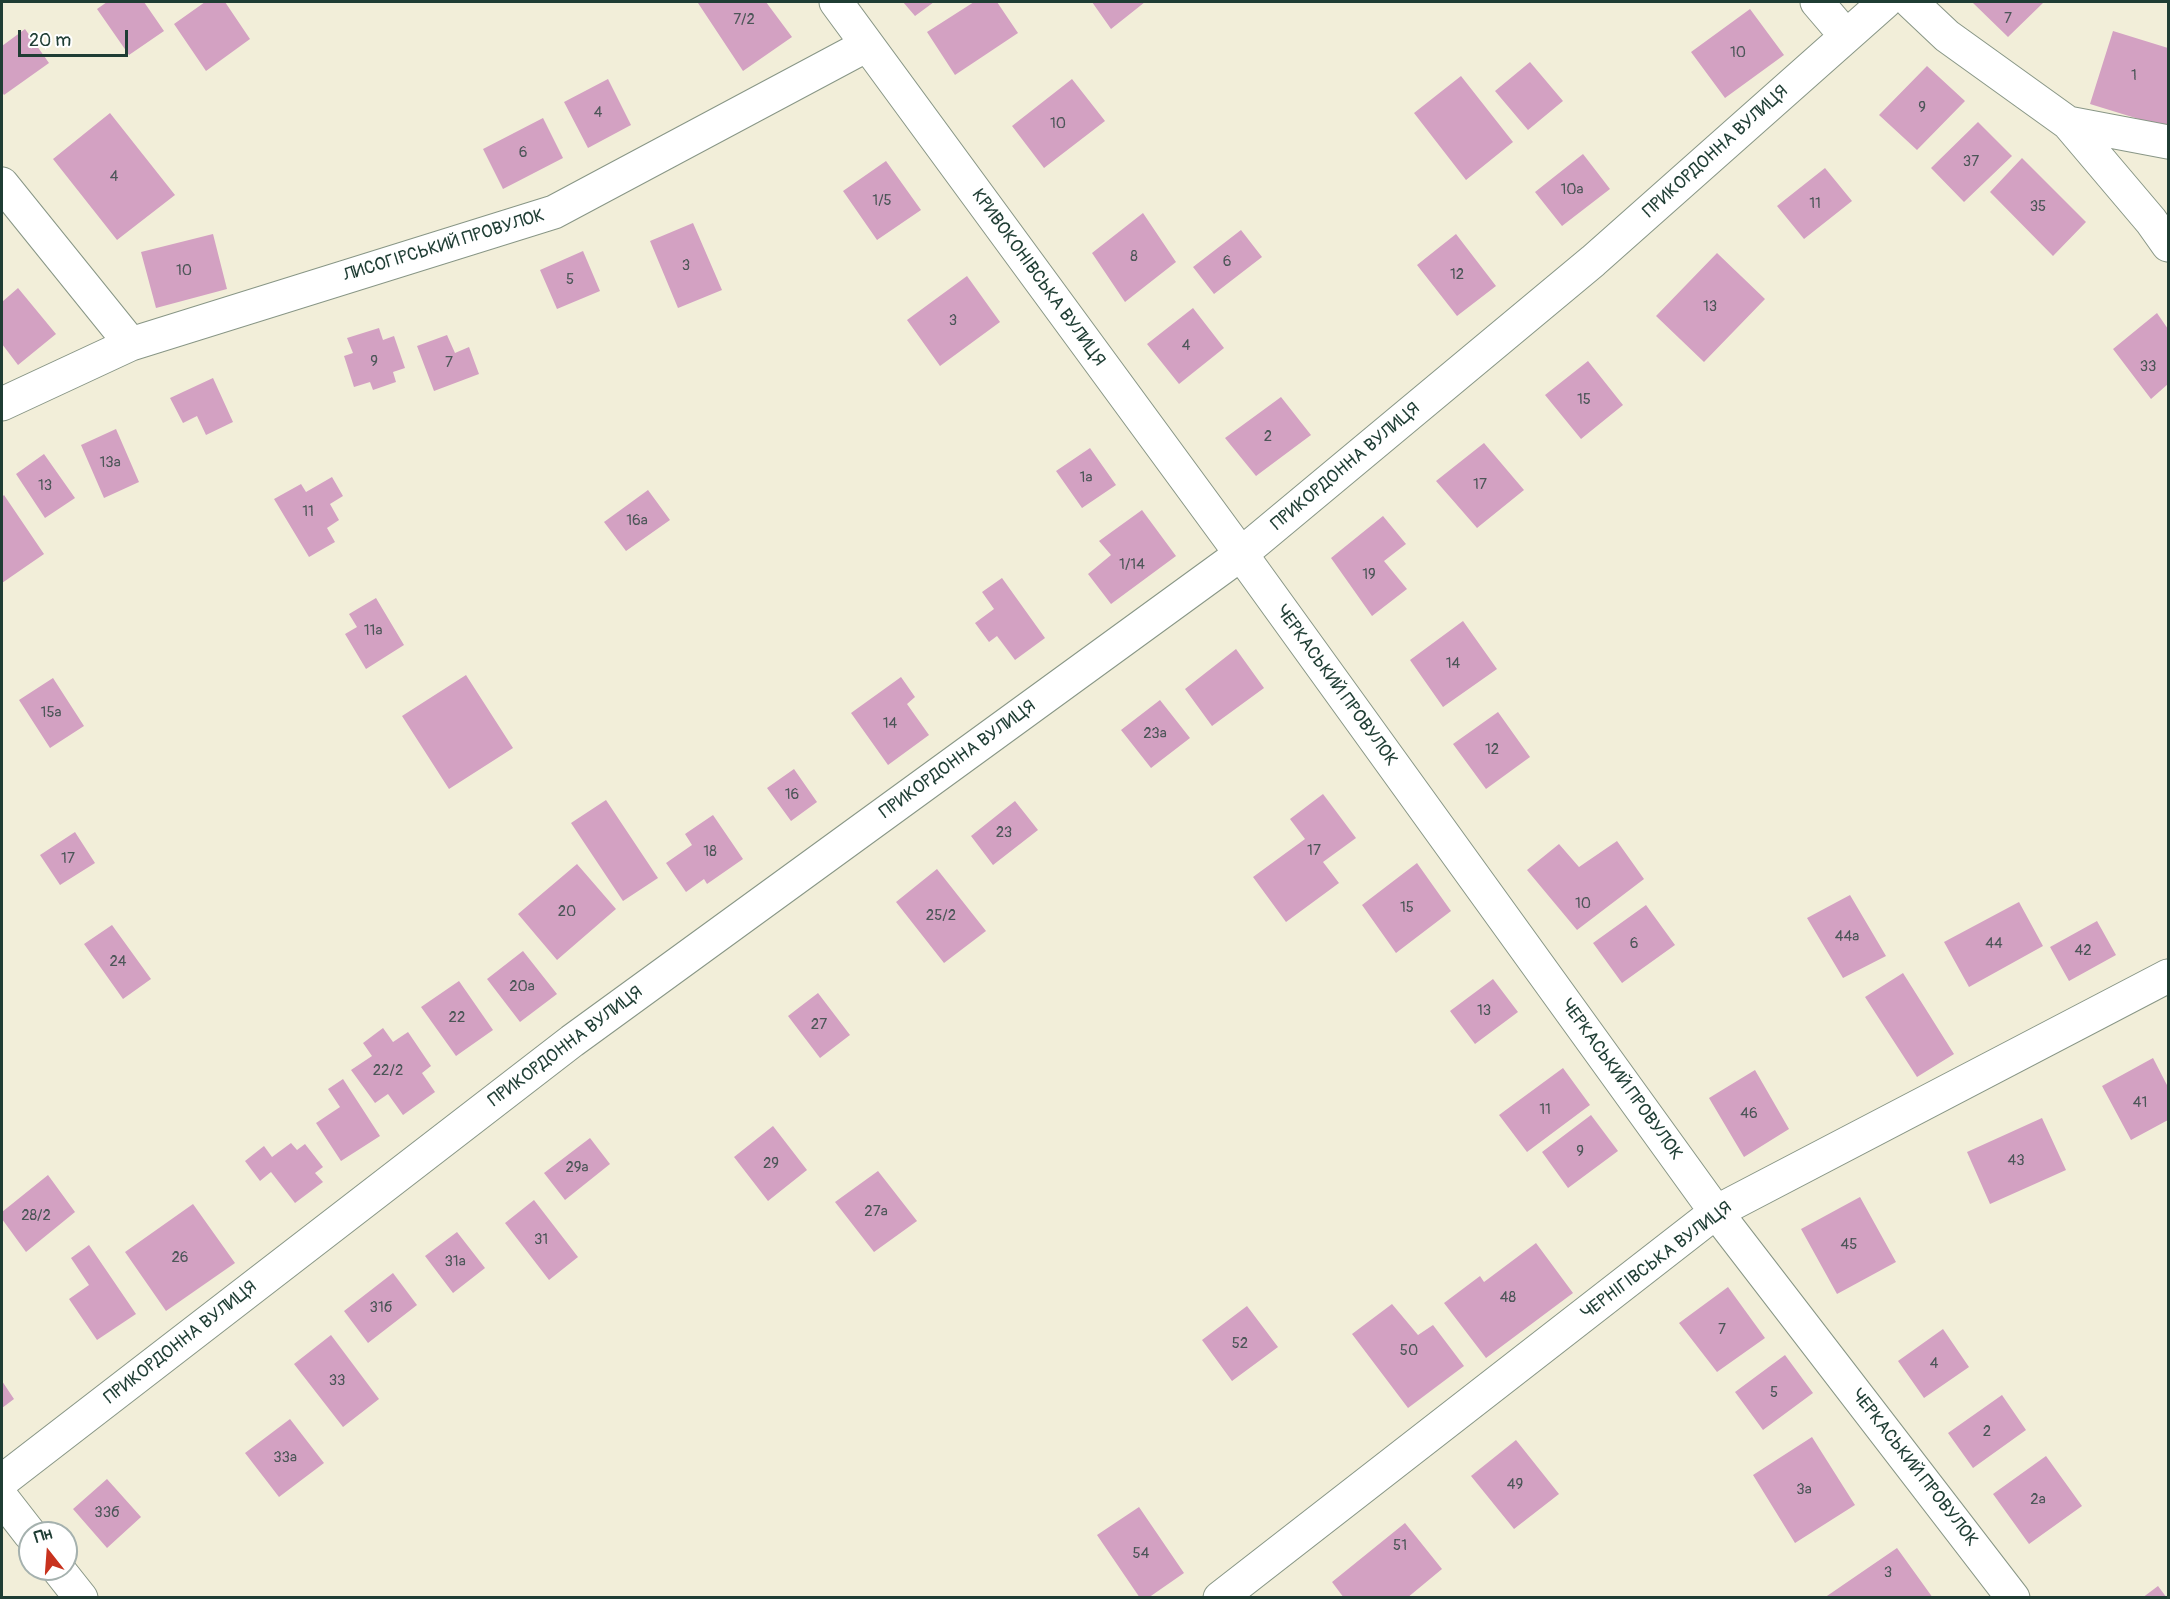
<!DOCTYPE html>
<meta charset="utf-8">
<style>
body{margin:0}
#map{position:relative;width:2170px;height:1599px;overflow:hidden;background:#f2eed9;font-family:Pangolin,sans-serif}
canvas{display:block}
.frame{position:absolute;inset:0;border:3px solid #1f3d34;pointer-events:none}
.north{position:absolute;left:18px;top:1521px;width:60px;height:60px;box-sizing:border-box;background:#fff;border:2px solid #a5b1ae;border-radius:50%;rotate:343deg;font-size:16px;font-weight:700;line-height:24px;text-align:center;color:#1f3d34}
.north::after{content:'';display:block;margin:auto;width:21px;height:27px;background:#c8321e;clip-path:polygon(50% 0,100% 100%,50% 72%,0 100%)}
.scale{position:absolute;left:18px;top:30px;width:110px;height:27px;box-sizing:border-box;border:3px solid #1f3d34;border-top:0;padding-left:8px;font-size:18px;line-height:21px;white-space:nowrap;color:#1f3d34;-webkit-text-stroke:4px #fff;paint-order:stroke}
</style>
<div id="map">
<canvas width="2170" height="1599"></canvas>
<div class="frame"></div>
<div class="north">Пн</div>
<div class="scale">20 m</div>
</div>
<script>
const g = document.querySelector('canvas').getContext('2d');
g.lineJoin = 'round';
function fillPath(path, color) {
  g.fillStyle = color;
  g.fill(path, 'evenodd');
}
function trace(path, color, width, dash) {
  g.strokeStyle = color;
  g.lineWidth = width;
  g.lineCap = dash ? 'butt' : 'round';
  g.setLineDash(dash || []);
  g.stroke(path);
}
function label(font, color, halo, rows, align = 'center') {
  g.font = font + ' Pangolin,sans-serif';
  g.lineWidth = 5;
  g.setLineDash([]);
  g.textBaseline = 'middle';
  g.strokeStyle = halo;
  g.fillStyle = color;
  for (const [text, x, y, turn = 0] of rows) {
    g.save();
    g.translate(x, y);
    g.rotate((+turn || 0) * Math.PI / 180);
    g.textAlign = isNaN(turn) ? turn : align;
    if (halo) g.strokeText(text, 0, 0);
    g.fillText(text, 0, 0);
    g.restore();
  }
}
const building = new Path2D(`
 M107,2H144L164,31L129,55L97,9Z
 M205,2H225L250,39L206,71L174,24Z
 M701,2H766L792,37L743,71L698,3Z
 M903,2H934L915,16Z
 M974,2H997L1018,33L955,75L927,32Z
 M1092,2H1145L1111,29Z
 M1972,2H2044L2008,37Z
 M1750,9L1784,55L1725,98L1691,52Z
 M25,29L49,63L4,95L2,92V46Z
 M2113,31L2168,48V128L2090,104Z
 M1530,62L1563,101L1528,130L1495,91Z
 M1927,66L1965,101L1917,150L1879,115Z
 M1461,76L1513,142L1466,180L1414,113Z
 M608,79L631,125L588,148L564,102Z
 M1072,79L1105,121L1044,168L1012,126Z
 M110,113L175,195L117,240L53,159Z
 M543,118L563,158L503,189L483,149Z
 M1978,122L2012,156L1964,202L1931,168Z
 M1583,154L1610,189L1562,226L1535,192Z
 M2022,158L2086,222L2053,256L1990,192Z
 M886,161L921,210L877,240L843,191Z
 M1825,168L1852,201L1804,239L1777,206Z
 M1143,213L1176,262L1125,302L1092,253Z
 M693,223L722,290L678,308L650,241Z
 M1241,230L1262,257L1214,294L1193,267Z
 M213,234L227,289L156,308L141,252Z
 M1456,234L1496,286L1457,316L1417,265Z
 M583,251L600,291L557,309L540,270Z
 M1717,253L1765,299L1704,362L1656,316Z
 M967,276L1000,322L940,366L907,320Z
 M18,288L56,334L18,365L2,344V302Z
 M1193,308L1224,348L1179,384L1147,344Z
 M2157,313L2168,329V384L2151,399L2113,349Z
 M379,328L383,340L394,336L405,368L393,372L396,382L373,390L370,382L354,387L344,356L353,353L347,338Z
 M447,335L455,353L469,347L479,374L434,391L417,346Z
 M1588,361L1623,405L1581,439L1545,395Z
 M213,378L233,422L206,435L197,416L183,423L170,398Z
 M1281,397L1311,435L1256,476L1225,438Z
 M116,429L139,482L104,498L81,445Z
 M1484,443L1524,490L1477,528L1436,481Z
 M1090,448L1116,485L1082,508L1056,471Z
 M44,454L75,498L45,518L16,474Z
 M332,477L343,496L330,504L339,520L327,528L335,542L309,557L274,499L301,484L306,492Z
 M648,490L670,520L626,551L604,522Z
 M4,495L44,554L2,583V497Z
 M1142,510L1176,556L1111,604L1088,574L1111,555L1099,541Z
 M1383,516L1406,544L1384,561L1407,589L1372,616L1331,558Z
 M1002,578L1045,638L1015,660L997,636L989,642L975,623L994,609L982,592Z
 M376,598L404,645L366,669L345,634L357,627L349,614Z
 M1463,621L1497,669L1443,707L1410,660Z
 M1236,649L1264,688L1212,726L1185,689Z
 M466,675L513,748L449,789L402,716Z
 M901,677L915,697L907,704L929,735L888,765L851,713Z
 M53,678L84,726L50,748L19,700Z
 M1160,700L1190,738L1151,768L1121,730Z
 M1498,712L1530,757L1486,789L1453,744Z
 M794,769L817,802L791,821L767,788Z
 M1323,794L1356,838L1323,862L1339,883L1286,922L1253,877L1305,839L1290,819Z
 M606,800L658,878L623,901L571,823Z
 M1015,801L1038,830L993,865L971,836Z
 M713,815L743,859L707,884L704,879L686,892L666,863L692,845L685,834Z
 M75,832L95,863L60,885L40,855Z
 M1617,841L1644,879L1577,930L1527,870L1559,844L1579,867Z
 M1417,863L1451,911L1396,953L1362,905Z
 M577,864L616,909L557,960L518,914Z
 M937,869L986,931L944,963L896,902Z
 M1850,895L1886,956L1843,978L1807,918Z
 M2019,902L2043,946L1969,987L1944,942Z
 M1646,905L1675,945L1622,983L1593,943Z
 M2097,921L2116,955L2069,981L2050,947Z
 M112,925L151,979L123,999L84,944Z
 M523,951L557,994L520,1022L487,979Z
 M1903,973L1954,1054L1917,1077L1865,997Z
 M1493,979L1518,1012L1475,1044L1450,1011Z
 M459,981L493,1030L456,1056L421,1007Z
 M818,993L850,1035L820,1058L788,1016Z
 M383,1028L393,1042L408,1032L431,1066L422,1073L435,1092L403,1115L388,1094L375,1103L351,1070L372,1056L363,1043Z
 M2153,1058L2168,1087V1120L2131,1140L2102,1086Z
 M1563,1068L1590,1105L1527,1152L1499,1115Z
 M1755,1070L1789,1129L1744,1157L1709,1098Z
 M343,1079L380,1136L341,1161L316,1123L340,1107L328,1089Z
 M1591,1115L1618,1151L1568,1188L1542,1152Z
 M2042,1118L2066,1170L1990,1204L1967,1152Z
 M773,1126L807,1170L768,1201L734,1157Z
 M590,1138L610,1164L565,1200L544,1173Z
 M291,1143L297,1150L305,1144L323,1167L315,1173L323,1182L295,1203L271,1172L260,1181L245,1161L264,1146L272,1157Z
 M878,1171L917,1221L874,1252L835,1202Z
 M48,1175L75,1212L26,1252L2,1219V1212Z
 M1860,1197L1896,1262L1837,1294L1801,1229Z
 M534,1200L578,1257L549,1280L505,1223Z
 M193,1204L235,1263L166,1311L125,1252Z
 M457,1232L485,1268L453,1293L425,1256Z
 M1536,1243L1573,1293L1486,1358L1444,1303L1480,1276L1484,1282Z
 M89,1245L136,1314L97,1340L69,1299L89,1285L71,1258Z
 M393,1273L417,1305L368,1343L344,1311Z
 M1728,1287L1765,1338L1717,1372L1679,1323Z
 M1392,1304L1418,1335L1433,1325L1464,1366L1408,1408L1352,1334Z
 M1247,1306L1278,1347L1232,1381L1202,1340Z
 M1943,1329L1969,1367L1924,1398L1898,1361Z
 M331,1335L379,1399L343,1427L294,1364Z
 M1785,1355L1813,1393L1763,1430L1735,1392Z
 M2,1381L14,1399L2,1408Z
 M2002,1395L2026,1430L1973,1468L1948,1433Z
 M290,1419L324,1463L279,1497L245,1453Z
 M1812,1437L1855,1505L1795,1543L1753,1475Z
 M1516,1440L1559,1494L1514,1529L1471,1476Z
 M2046,1456L2082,1506L2029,1544L1993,1494Z
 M107,1479L141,1517L107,1548L73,1509Z
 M1139,1507L1184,1573L1148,1598H1140L1097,1535Z
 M1405,1523L1442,1569L1407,1598H1344L1332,1582Z
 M1897,1548L1933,1598H1824Z
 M2158,1586L2167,1598H2142Z`);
const minor = new Path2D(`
 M836,2L1241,554L1716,1212L2013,1598
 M1817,2L1846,36
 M1911,2L1947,36L2068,123L2151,221L2168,245
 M2068,123L2168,142
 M2,184L131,344
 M2,404L131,344L554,212L867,45
 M2,1481L572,1041L1241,554L1593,261L1885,2
 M2,1498L30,1534
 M58,1569L81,1598
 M1220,1598L1716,1212L2168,976`);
const numberNames = [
 ["7",2008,19],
 ["7/2",744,20],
 ["10",1738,53],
 ["1",2134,76],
 ["9",1922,108],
 ["4",598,113],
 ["10",1058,124],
 ["6",523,153],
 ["37",1971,162],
 ["4",114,177],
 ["10а",1572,190],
 ["1/5",882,201],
 ["11",1815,204],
 ["35",2038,207],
 ["8",1134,257],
 ["6",1227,262],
 ["3",686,266],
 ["10",184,271],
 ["12",1457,275],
 ["5",570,280],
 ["13",1710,307],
 ["3",953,321],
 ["4",1186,346],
 ["9",374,362],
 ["7",449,363],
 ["33",2148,367],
 ["15",1584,400],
 ["2",1268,437],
 ["13а",110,463],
 ["1а",1086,478],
 ["17",1480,485],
 ["13",45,486],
 ["11",308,512],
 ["16а",637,521],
 ["1/14",1132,565],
 ["19",1369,575],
 ["11а",373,631],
 ["14",1453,664],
 ["15а",51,713],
 ["14",890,724],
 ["23а",1155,734],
 ["12",1492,750],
 ["16",792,795],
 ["23",1004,833],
 ["17",1314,851],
 ["18",710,852],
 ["17",68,859],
 ["10",1583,904],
 ["15",1407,908],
 ["20",567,912],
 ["25/2",941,916],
 ["44а",1847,937],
 ["6",1634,944],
 ["44",1994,944],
 ["42",2083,951],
 ["24",118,962],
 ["20а",522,987],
 ["13",1484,1011],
 ["22",457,1018],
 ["27",819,1025],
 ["22/2",388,1071],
 ["41",2140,1103],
 ["11",1545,1110],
 ["46",1749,1114],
 ["9",1580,1152],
 ["43",2016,1161],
 ["29",771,1164],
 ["29а",577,1168],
 ["27а",876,1212],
 ["28/2",36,1216],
 ["31",541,1240],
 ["45",1849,1245],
 ["26",180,1258],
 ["31а",455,1262],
 ["48",1508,1298],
 ["31б",381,1308],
 ["7",1722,1330],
 ["52",1240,1344],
 ["50",1409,1351],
 ["4",1934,1364],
 ["33",337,1381],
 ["5",1774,1393],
 ["2",1987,1432],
 ["33а",285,1458],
 ["49",1515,1485],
 ["3а",1804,1490],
 ["2а",2038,1500],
 ["33б",107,1513],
 ["51",1400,1546],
 ["54",1141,1554],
 ["3",1888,1573]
];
const streetNames = [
 ["ПРИКОРДОННА ВУЛИЦЯ",1716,152,-42],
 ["ЛИСОГІРСЬКИЙ ПРОВУЛОК",444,246,-17],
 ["КРИВОКОНІВСЬКА ВУЛИЦЯ",1038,278,54],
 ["ПРИКОРДОННА ВУЛИЦЯ",1346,467,-40],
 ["ЧЕРКАСЬКИЙ ПРОВУЛОК",1336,686,54],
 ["ПРИКОРДОННА ВУЛИЦЯ",958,760,-36],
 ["ПРИКОРДОННА ВУЛИЦЯ",566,1047,-37],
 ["ЧЕРКАСЬКИЙ ПРОВУЛОК",1621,1080,54],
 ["ЧЕРНІГІВСЬКА ВУЛИЦЯ",1657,1261,-37],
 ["ПРИКОРДОННА ВУЛИЦЯ",181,1343,-38],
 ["ЧЕРКАСЬКИЙ ПРОВУЛОК",1914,1468,52]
];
fillPath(building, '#d3a1c2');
trace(minor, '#889686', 35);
trace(minor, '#fff', 33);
label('15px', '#4c5658', null, numberNames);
label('18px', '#1f3d34', '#fff', streetNames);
</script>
